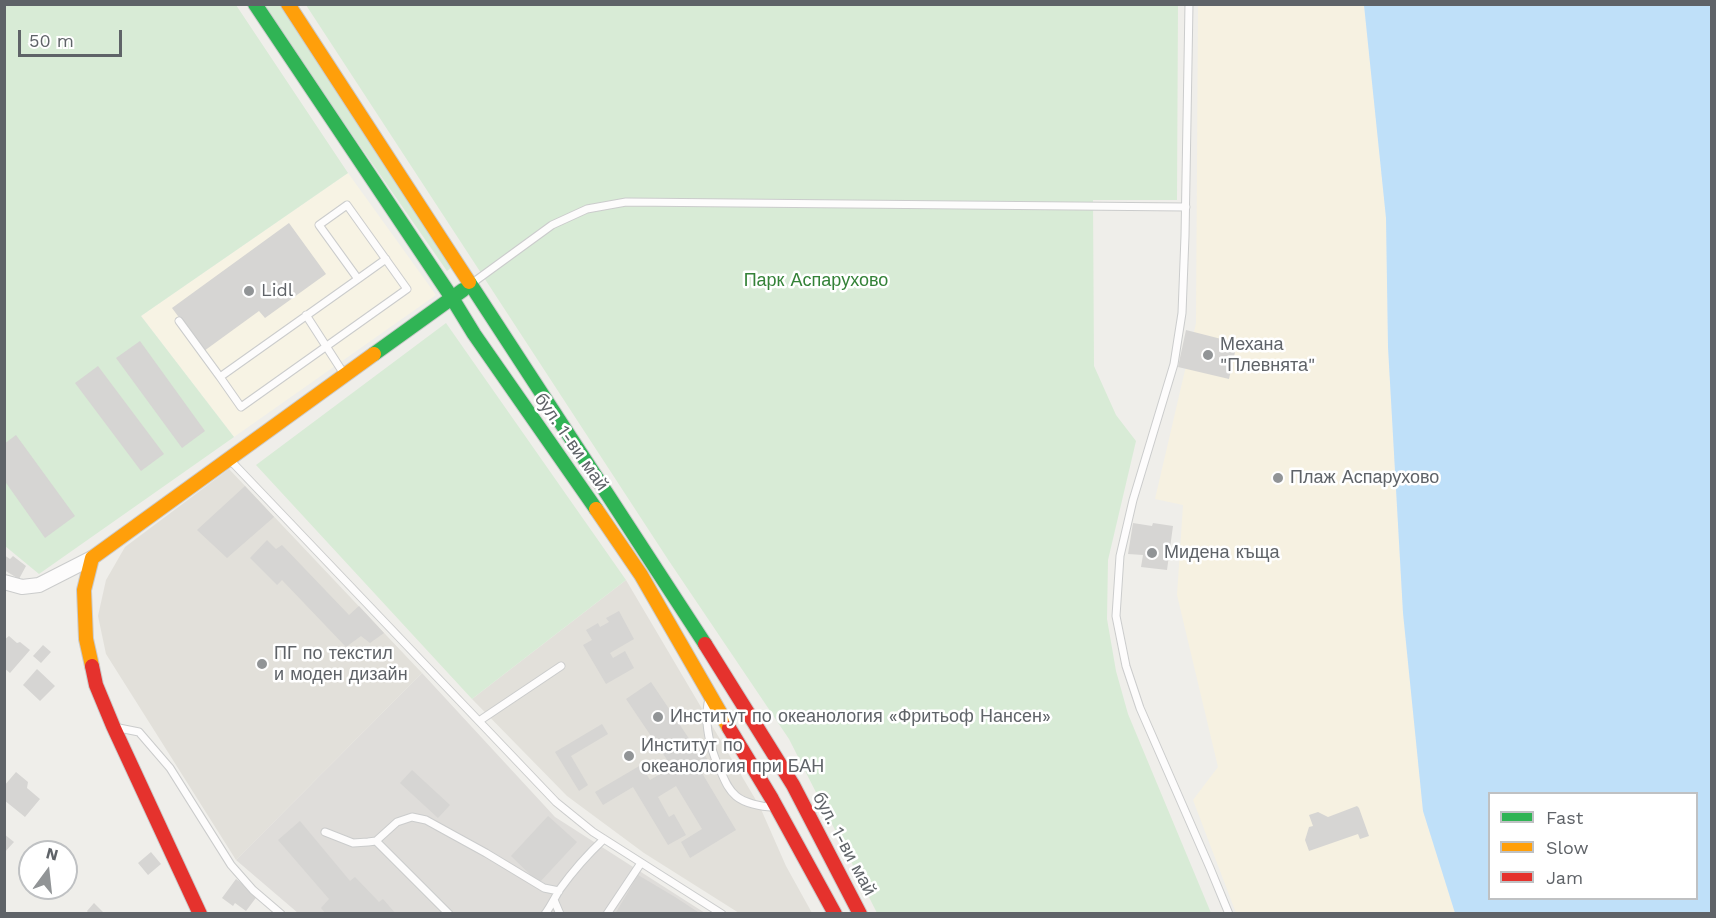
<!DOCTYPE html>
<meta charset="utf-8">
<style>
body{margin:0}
#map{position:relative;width:1716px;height:918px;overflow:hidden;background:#efeeea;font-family:"Work Sans",sans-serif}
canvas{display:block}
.frame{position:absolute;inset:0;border:6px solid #5f6368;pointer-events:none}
.legend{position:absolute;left:1488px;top:792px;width:210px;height:108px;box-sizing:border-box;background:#fff;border:2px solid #bfc1c3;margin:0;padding:8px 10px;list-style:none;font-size:18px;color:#5f6368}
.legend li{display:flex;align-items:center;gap:12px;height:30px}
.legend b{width:30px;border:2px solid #bfc1c3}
.north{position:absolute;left:18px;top:840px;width:60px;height:60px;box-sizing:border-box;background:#fff;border:2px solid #bfc1c3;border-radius:50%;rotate:15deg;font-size:16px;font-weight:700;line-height:24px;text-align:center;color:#5f6368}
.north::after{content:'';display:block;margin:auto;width:21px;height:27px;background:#919496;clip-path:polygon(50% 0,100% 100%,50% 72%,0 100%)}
.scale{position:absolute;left:18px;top:30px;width:104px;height:27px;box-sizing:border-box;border:3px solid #5f6368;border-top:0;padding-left:8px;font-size:18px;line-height:21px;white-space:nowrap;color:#5f6368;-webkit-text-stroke:4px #fff;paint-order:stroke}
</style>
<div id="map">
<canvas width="1716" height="918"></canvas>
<div class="frame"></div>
<ul class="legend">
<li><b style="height:8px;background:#30b455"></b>Fast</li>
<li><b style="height:8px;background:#ff9f0a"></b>Slow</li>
<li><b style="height:8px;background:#e5322d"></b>Jam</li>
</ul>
<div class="north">N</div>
<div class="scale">50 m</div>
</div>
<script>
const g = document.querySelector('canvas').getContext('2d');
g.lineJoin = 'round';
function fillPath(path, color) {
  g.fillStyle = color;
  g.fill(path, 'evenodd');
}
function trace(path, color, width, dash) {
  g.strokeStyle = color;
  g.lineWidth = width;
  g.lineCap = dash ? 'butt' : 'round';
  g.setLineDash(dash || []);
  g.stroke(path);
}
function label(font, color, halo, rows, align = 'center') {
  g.font = font + ' "Work Sans",sans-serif';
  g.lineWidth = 5;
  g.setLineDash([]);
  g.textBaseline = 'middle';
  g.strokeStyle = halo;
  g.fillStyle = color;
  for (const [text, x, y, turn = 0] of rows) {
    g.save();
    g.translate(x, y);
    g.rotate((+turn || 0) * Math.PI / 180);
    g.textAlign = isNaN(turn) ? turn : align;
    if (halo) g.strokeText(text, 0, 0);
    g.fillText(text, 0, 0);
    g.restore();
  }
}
const commercial = new Path2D(`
 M348,173L436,295L234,437L141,316Z`);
const industrial = new Path2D(`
 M422,673L555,817L705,913H298L236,860Z`);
const education = new Path2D(`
 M229,469L422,673L236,860L106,654L98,616L106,580L125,547Z
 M626,580L760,807L786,866L812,913H739L644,853L567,796L472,699Z`);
const green = new Path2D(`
 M4,5H236L348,173L141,316L234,437L39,574L5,546Z
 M262,5H283L452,267L447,271Z
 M306,5H1178L1177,200H1093L1094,366L1116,415L1136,441L1108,560L1107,619L1116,671L1128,714L1211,913H877L789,739L669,561Z
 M446,323L626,580L472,699L256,465Z`);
const sand = new Path2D(`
 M1198,5H1364L1386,218L1388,347L1403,613L1423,811L1455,913H1236L1193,800L1218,767L1177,595L1183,505L1155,499L1196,323Z`);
const water = new Path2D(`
 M1364,5H1711V913H1455L1423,811L1403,613L1388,347L1386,218ZM1490,794H1696V898H1490Z`);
const building = new Path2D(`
 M289,223L326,274L265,318L259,311L204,351L172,308Z
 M1186,330L1237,343L1229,379L1178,367Z
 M140,341L205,431L182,448L116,358Z
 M98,366L164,454L141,471L75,383Z
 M16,435L75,516L45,538L4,480V444Z
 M245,486L274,517L227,558L197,530Z
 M1133,523L1152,526L1153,523L1173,526L1167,570L1141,567L1143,555L1128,554Z
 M267,540L276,549L282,545L349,615L359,606L384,633L370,643L361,636L346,647L282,580L277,585L250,558Z
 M4,555L10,559L13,556L26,566L19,579L4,570Z
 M619,611L634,639L610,653L613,658L625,651L634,668L606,684L583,645L592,640L586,630L598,623L600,627L609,622L606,618Z
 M9,636L17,643L20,642L30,650L10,673L4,668V640Z
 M43,645L51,652L41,663L33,656Z
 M37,669L55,686L40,701L23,685Z
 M651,682L698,752L701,749L709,762L699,768L736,830L690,858L681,842L702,829L676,786L658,797L669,817L674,814L686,835L668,845L633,787L603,805L595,792L641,765L650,780L672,767L626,699Z
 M602,724L608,734L571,756L588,785L579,791L555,752Z
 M412,770L450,805L438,818L400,783Z
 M16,772L28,782L27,788L40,799L25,817L4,800V786Z
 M1357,806L1359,808L1369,836L1360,839L1358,834L1309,851L1305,840L1309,827L1313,826L1309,815L1318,812L1328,817Z
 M548,816L577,842L539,883L511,856Z
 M300,821L350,881L355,877L379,902L383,899L396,914H326L321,908L329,899L278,840Z
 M4,834L14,842L4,853Z
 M151,852L161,864L148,875L138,863Z
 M638,875L675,897L701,914H615Z
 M236,879L258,895L246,911L235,903L233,906L222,898Z
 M94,903L103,912L102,914H89L87,911Z`);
const lane = new Path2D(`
 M1189,4L1185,236L1182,313L1174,364L1133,500L1120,556L1116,616L1126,666L1140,708L1210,868L1229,914
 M347,205L407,289L241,407L220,377L358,279L319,225Z
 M358,279L386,259
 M471,284L552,225L587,209L626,202L1186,207
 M306,315L344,374
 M179,321L220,377
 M231,461L556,802L593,832L722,914
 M708,703C704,727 710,749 721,772C725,781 728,789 736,796C744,803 762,807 772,807
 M479,721L561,666
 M119,728L139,732L170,768L231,865L253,890L281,914
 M325,832L353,843L368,842L376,841L397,822L412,817L426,820L486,853L544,888L559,891
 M376,841L449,914
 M554,900L560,914
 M545,914C551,906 555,897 560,889C573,871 588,854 604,839
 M607,914L641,863`);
const street = new Path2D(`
 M4,582L22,587L39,585L92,558`);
const fast = new Path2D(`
 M255,4L452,298L474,334L596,509
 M469,282L705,644
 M374,354L463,290`);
const slow = new Path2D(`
 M288,4L469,282
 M596,509L641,575L729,728
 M92,666L86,639L84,590L92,558L374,354`);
const jam = new Path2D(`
 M705,644L793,785L860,914
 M92,666L96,685L113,726L200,914
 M729,728L772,799L835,914`);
const markers = [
 [249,291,6,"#919496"],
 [1208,355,6,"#919496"],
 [1278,478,6,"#919496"],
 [1152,553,6,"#919496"],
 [262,664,6,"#919496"],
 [658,717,6,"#919496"],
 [629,756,6,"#919496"]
];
const parkNames = [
 ["Парк Аспарухово",816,281]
];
const poiNames = [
 ["Lidl",261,291],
 ["Механа",1220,345],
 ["\"Плевнята\"",1220,366],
 ["Плаж Аспарухово",1290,478],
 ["Мидена къща",1164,553],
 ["ПГ по текстил",274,654],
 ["и моден дизайн",274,675],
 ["Институт по океанология «Фритьоф Нансен»",670,717],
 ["Институт по",641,746],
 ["океанология при БАН",641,767]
];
const streetNames = [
 ["бул. 1-ви май",571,442,55],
 ["бул. 1-ви май",844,844,62]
];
fillPath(commercial, '#f7f3e4');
fillPath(industrial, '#dfddda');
fillPath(education, '#e2e0da');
fillPath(green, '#d8ebd6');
fillPath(sand, '#f6f1e1');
fillPath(water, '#bfe0f9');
fillPath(building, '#d6d5d3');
trace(lane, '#cbcccc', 9);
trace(street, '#cbcccc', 16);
trace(fast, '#cacacb', 16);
trace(slow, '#cacacb', 16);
trace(jam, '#cacacb', 16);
trace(lane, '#fdfcfc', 7);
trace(street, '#fdfcfc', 14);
trace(fast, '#30b455', 14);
trace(slow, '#ff9f0a', 14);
trace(jam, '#e5322d', 14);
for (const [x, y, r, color] of markers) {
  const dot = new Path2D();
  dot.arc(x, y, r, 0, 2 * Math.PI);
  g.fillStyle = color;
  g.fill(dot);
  trace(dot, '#fff', 2);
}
label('18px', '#348238', '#fff', parkNames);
label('18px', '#5f6368', '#fff', poiNames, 'left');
label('18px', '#5f6368', '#fff', streetNames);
</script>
